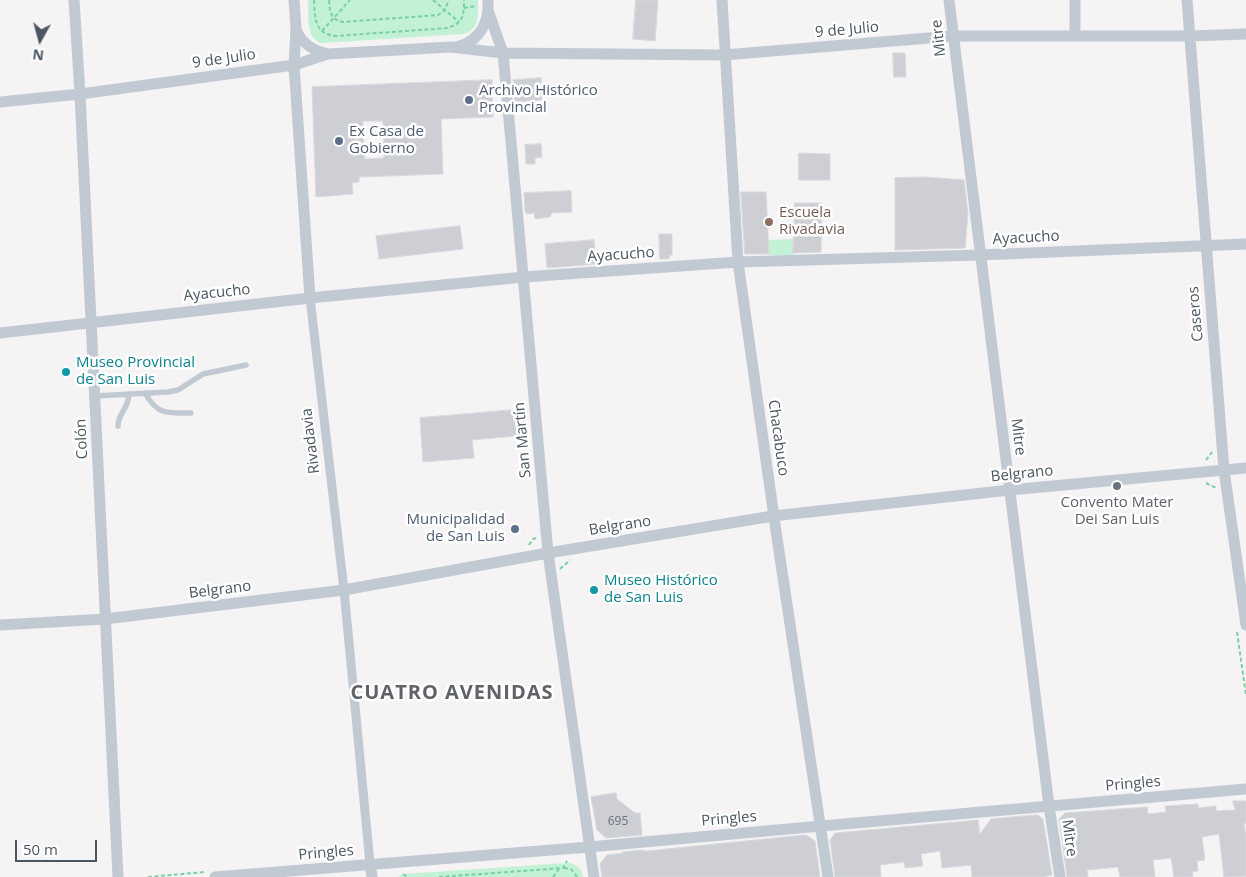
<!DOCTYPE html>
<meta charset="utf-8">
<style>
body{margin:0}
#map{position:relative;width:1246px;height:877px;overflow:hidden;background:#f5f3f3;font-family:"Open Sans",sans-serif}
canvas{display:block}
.north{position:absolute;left:15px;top:15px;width:50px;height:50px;-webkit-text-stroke:4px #fff;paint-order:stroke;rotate:187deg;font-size:14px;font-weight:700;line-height:20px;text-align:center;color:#4a5661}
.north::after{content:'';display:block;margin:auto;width:18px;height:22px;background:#4a5661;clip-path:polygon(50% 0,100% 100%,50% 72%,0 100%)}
.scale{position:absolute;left:15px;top:840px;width:82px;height:22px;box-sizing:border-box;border:2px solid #4a5661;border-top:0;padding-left:6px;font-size:15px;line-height:18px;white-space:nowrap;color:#4a5661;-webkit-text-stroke:4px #fff;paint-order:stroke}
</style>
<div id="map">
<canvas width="1246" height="877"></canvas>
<div class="north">N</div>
<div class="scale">50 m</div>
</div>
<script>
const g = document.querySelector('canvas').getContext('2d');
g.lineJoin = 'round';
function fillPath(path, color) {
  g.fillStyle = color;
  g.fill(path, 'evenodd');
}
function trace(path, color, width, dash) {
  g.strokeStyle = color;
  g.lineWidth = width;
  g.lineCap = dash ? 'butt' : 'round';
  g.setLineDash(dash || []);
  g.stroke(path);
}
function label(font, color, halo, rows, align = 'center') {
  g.font = font + ' "Open Sans",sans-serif';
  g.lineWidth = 5;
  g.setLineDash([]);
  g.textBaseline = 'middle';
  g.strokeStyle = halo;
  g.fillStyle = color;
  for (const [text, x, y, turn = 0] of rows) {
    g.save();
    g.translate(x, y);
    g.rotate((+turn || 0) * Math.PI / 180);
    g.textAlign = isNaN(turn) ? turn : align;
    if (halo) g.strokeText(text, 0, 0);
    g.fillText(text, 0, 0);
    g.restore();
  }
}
const green = new Path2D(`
 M308,0H478C478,15 480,30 463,34L322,43C305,40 309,14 308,0Z
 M793,239V255H769L768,240Z
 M566,863C576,863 581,867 583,877H398L403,874Z`);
const building = new Path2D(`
 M636,0H658L655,41L633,39Z
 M893,53H905L906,77H894Z
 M541,78L542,100L515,102L513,80Z
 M492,80L493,117L441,119L443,174L359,177V182L352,183L353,194L316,197L312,87ZM363,121H383L384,158L365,159Z
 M541,144L542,157L535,158V164H526L525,145Z
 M799,153L830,154V180H799Z
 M926,177L964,180L968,213L965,248L895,250V178Z
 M571,191L572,212L552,213L550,217L535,219L534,213L527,214L525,211L524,193Z
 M741,192H766L769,254H745Z
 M795,203H822L821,252L793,253Z
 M460,226L463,249L379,259L376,236Z
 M659,234H672V255H670L669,259H660Z
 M594,240L596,264L547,268L545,244Z
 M524,409L527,435L472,440L474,458L423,462L420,418Z
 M616,793L617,799L635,813H640L642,835L606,838L597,830L591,797Z
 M1233,801H1246V823L1244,824L1246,837V876L1224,877L1219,834L1202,837L1205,860L1197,861L1198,871L1192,872L1193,877H1174L1171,858L1153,860L1155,877H1120L1118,867L1087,870L1088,877H1067L1059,819L1065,813L1147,807L1148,814L1166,812L1165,806L1198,804V808L1216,806V811L1235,810Z
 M1038,815L1043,819L1052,875L1042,877H972L971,865L942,868L940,851L921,854L923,866L905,868L904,862L880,865L881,877H835L830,840L835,833L978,820L980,834L991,819Z
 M806,835L815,841L820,877H602L600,864L607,855L624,853L622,852L644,850V851Z`);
const path = new Path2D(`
 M314,0C315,18 314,34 336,36L447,28C463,23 464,16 464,0
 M329,0C330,12 330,19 343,22L438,15L444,11L449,0
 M433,0L459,22
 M464,8L476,6
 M322,31L350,0
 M1206,460L1212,452
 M1206,483L1216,488
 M529,545L533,539L536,538
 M560,569L570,560
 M1237,632L1246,695
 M564,868L571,869L577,877
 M403,874L408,877
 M148,877L205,872
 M439,877L563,868L567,861
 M553,877L559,869`);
const service = new Path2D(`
 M145,393C158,416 168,413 191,413
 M95,396L168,392L178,390L203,374L246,365
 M118,426C118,412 128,411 129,394`);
const pedestrian = new Path2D(`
 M310,298L344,590L370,864`);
const minor = new Path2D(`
 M74,0L80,94L118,877
 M294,0L296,29L294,65L310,298
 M488,0V10L503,53L548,553L594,877
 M722,0L738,262L776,531L828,877
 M949,0L1049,806L1060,877
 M1187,0L1224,470L1246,625
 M296,29C301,43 314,51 328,54
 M1075,35V0
 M456,47C475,43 486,29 488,10
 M0,102L80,94L294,65L328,54L450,47L503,53L724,55L953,36H1190L1246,34
 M0,333L310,298L524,277L738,262L980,255L1246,244
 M0,625L105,619L344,590L548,553L773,516L1010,490L1246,468
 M370,864L372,877
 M215,877L589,847L821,826L1246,789`);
const markers = [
 [469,100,5,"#5c6f8a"],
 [339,141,5,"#5c6f8a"],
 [769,222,5,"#8d6e63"],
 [66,372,5,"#0f9aa8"],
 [1117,486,5,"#6b7280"],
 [515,529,5,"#5c6f8a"],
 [594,590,5,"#0f9aa8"]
];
const numberNames = [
 ["695",618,822]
];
const streetNames = [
 ["9 de Julio",847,30,-5],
 ["Mitre",939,38,-97],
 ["9 de Julio",224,59,-8],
 ["Ayacucho",1026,238,-3],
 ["Ayacucho",621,255,-4],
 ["Ayacucho",217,293,-6],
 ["Caseros",1196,314,-95],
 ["Mitre",1018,437,83],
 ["Chacabuco",778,438,82],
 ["Colón",82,439,-93],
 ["San Martín",523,440,-95],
 ["Rivadavia",311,441,-97],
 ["Belgrano",1022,474,-6],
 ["Belgrano",620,526,-9],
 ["Belgrano",220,590,-7],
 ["Pringles",1133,784,-5],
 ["Pringles",729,819,-5],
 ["Mitre",1069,838,82],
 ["Pringles",326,853,-5]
];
const serviceNames = [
 ["Archivo Histórico",479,91],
 ["Provincial",479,108],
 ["Ex Casa de",349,132],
 ["Gobierno",349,149],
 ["Municipalidad",505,520,"right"],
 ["de San Luis",505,537,"right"]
];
const educationNames = [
 ["Escuela",779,213],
 ["Rivadavia",779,230]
];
const cultureNames = [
 ["Museo Provincial",76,363],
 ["de San Luis",76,380],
 ["Museo Histórico",604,581],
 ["de San Luis",604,598]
];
const worshipNames = [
 ["Convento Mater",1117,503],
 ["Dei San Luis",1117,520]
];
const districtNames = [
 ["CUATRO AVENIDAS",452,693]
];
fillPath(green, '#c3f1d5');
fillPath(building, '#cdcfd5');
trace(building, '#d7d9de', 1);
trace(path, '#7ad0a6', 2, [4, 2.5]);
trace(service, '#c1cad2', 5.5);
trace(pedestrian, '#c1cad2', 9);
trace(minor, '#c1cad2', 11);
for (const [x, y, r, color] of markers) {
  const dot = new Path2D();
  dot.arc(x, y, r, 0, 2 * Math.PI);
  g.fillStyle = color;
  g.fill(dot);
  trace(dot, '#fff', 2);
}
label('12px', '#6b747e', null, numberNames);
label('15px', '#4a5661', '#fff', streetNames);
label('15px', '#4e5e75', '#fff', serviceNames, 'left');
label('15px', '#785e54', '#fff', educationNames, 'left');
label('15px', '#0d838f', '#fff', cultureNames, 'left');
label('15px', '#5b616d', '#fff', worshipNames);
g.letterSpacing = '1px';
label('bold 20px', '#5f6368', '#fff', districtNames);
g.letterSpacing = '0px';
</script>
